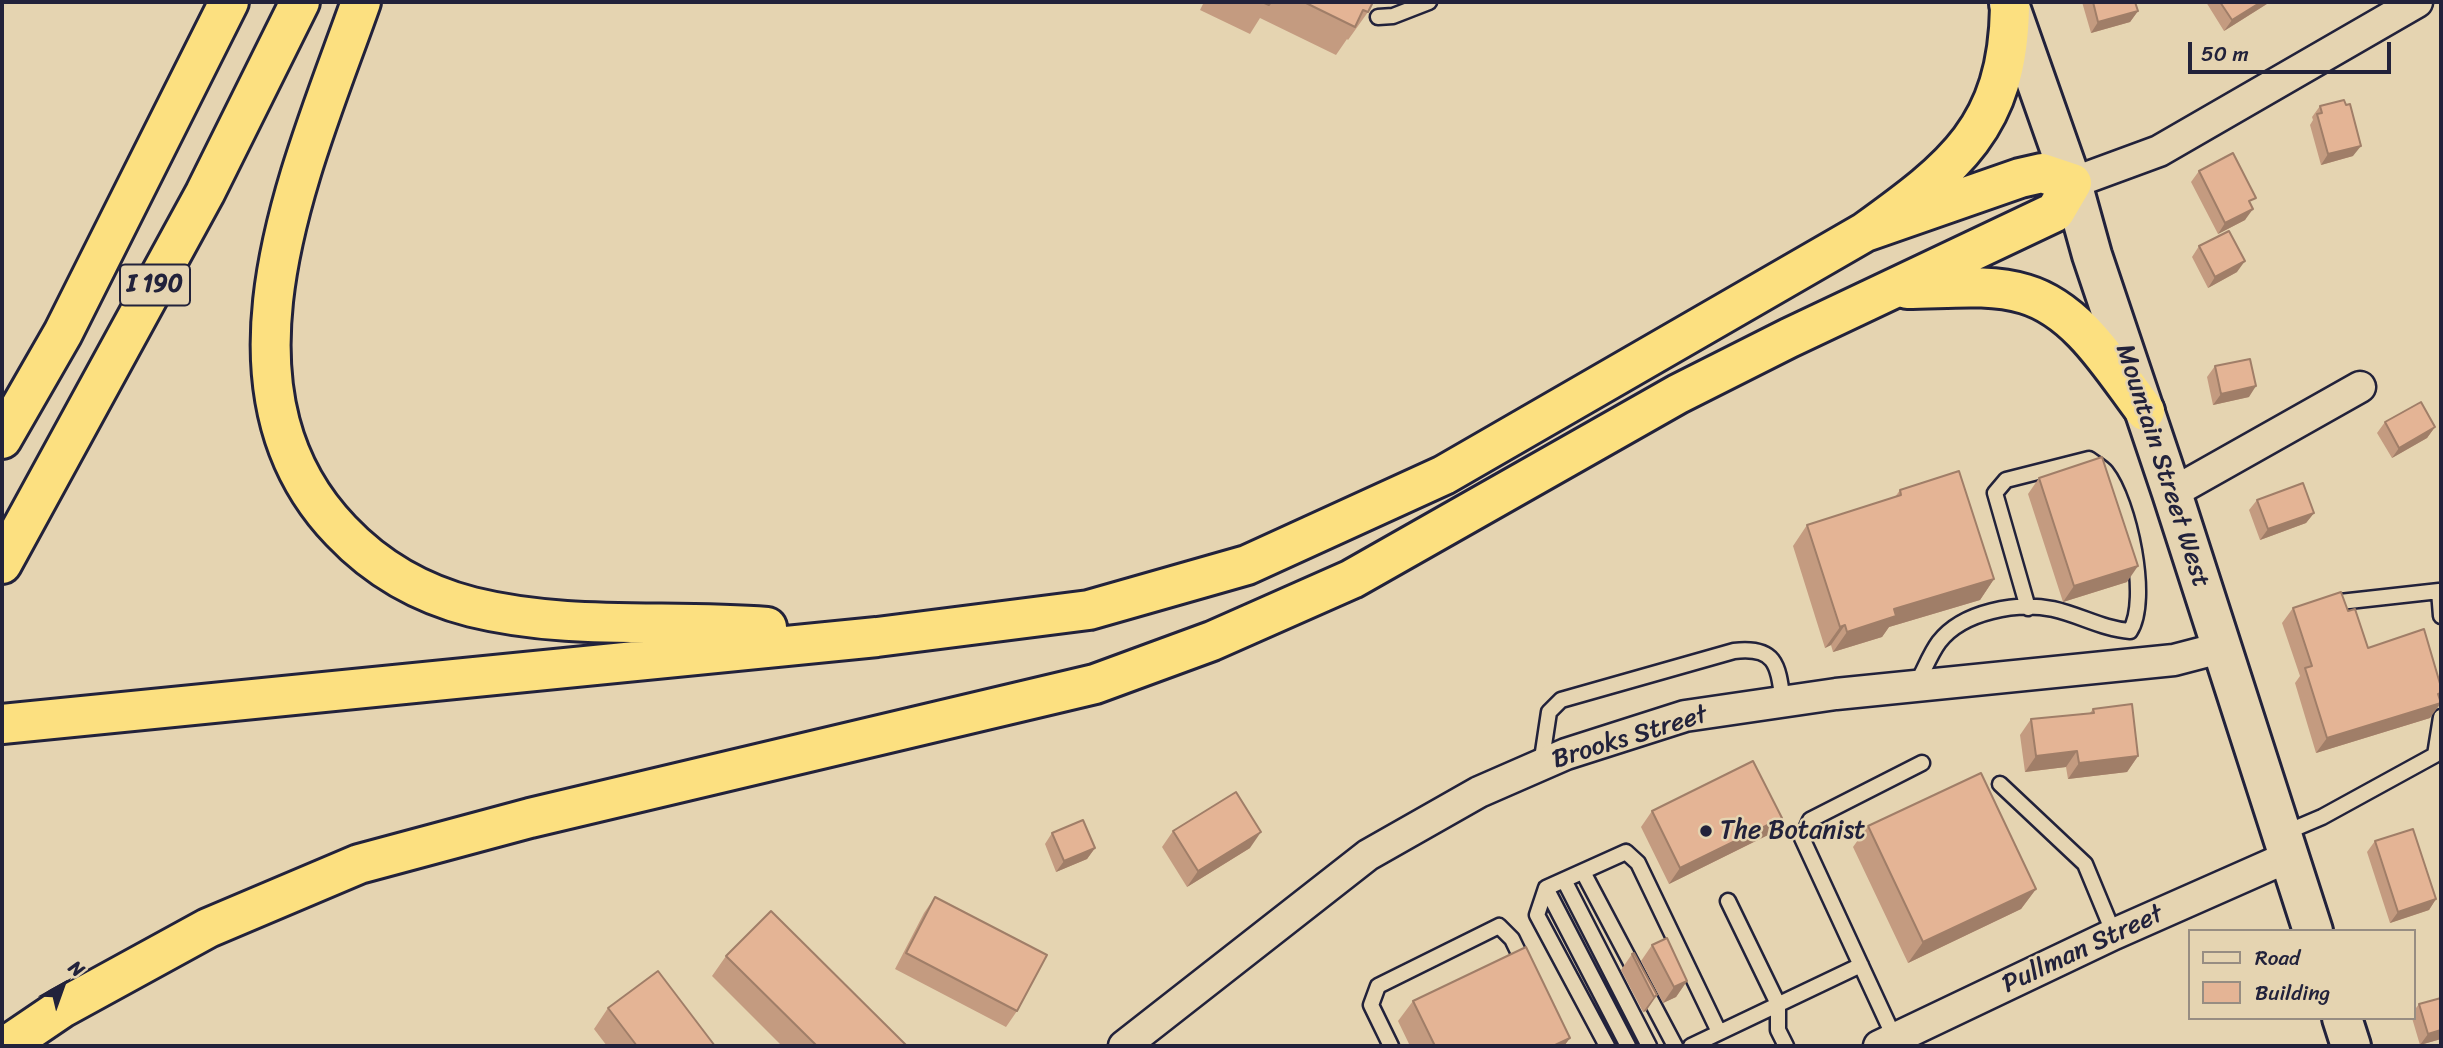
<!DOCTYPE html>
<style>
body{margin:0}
#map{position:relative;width:2443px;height:1048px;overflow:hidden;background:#e5d4b1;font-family:Sriracha,sans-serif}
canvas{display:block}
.frame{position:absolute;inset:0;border:4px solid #22223b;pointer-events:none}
.legend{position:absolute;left:2188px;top:929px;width:228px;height:91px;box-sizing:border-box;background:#e5d4b1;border:2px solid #978d82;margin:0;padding:9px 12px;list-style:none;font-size:21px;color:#22223b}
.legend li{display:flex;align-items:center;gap:14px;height:35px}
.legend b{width:35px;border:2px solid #978d82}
.north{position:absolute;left:28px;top:950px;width:70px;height:70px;-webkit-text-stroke:5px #e5d4b1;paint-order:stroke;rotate:40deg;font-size:19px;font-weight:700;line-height:28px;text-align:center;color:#22223b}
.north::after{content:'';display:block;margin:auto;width:24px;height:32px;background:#22223b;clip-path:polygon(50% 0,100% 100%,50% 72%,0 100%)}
.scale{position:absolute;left:2188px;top:42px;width:203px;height:32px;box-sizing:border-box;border:4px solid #22223b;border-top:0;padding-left:9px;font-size:21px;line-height:24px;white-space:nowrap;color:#22223b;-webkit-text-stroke:5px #e5d4b1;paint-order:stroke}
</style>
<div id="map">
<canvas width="2443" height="1048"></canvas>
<div class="frame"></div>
<ul class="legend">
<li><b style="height:9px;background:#e5d4b1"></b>Road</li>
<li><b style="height:19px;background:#e4b495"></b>Building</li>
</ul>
<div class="north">N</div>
<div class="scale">50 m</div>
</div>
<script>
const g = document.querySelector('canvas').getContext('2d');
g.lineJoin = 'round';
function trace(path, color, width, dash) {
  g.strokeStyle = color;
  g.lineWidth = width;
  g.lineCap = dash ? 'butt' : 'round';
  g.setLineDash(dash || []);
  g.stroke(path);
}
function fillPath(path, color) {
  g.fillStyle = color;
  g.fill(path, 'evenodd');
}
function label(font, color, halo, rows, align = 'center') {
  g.font = font + ' Sriracha,sans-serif';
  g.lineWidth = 5;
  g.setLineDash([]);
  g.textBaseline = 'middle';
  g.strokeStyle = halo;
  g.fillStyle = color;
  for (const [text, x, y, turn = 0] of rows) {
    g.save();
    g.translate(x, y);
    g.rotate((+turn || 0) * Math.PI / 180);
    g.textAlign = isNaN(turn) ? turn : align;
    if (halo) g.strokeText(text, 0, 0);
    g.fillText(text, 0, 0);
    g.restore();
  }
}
const lane = new Path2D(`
 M1378,17L1393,16L1429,2
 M2340,602L2439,591L2441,616
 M1916,685C1924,671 1930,654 1939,642C1963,611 2017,602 2053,609C2080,615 2103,629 2130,631C2150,600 2129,501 2106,472C2102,467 2094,463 2089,459L2006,480L1995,493L2028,608
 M1541,765L1549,712L1561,700L1734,651C1777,646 1778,666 1783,702
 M2000,784L2085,864L2114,934
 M2282,834L2322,817L2435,755L2441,717
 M1583,872L1675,1046
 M1564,880L1649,1046
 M1546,888L1628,1046
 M1728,901L1778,1004V1030L1786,1046
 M1895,1039L1802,838L1810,820L1922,763
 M1391,1046L1371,1005L1378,986L1499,926L1512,939L1525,966
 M1607,1046L1537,915L1546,888L1626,852L1638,863L1719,1032
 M1691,1046L1861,965`);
const street = new Path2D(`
 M2072,183L2159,151L2417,2
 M2172,493L2360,387
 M1124,1046L1368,855L1479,792L1566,754L1685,716L1836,694L2174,660L2220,648
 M1879,1046L2114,934L2288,857`);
const secondary = new Path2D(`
 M2009,4L2072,183L2092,255L2172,493L2313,931
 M2342,1018L2351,1046`);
const highway = new Path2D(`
 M361,2C305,161 200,385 341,531C377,569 421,594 472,607C569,631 668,619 767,627
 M1907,289C1945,289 1988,283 2025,294C2079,310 2113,369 2145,411
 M2,439L63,333L229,2
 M2,564L205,193L300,2
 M2,724L877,637L1089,610L1247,565L1444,475L1865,232C1955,167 2008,127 2010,7
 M6,1046L62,1008L208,928L359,864L530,818L1095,684L1212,641L1352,579L1678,394L1789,338L2055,212L2072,183L2042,173L2020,178L1865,232`);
const wall = new Path2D(`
 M1204,2H1373L1368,12L1348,40L1347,39L1336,55L1260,18L1250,34L1200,10Z
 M2082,2H2135L2138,11L2130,22L2091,33Z
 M2206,2H2270L2224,31Z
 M2320,106L2353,156L2321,165L2310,125L2313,120L2312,117Z
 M2199,171L2251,205L2245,220L2218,234L2191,182Z
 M2199,246L2237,272L2208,288L2192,257Z
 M2215,366L2249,397L2213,405L2207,377Z
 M2385,422L2435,427L2427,438L2392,458L2377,433Z
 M2039,478L2127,582L2063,602L2028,494Z
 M1900,490L1994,579L1980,600L1889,627L1882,637L1833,652L1831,645L1825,648L1793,546L1807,525L1895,497Z
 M2257,500L2314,513L2306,523L2260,540L2249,510Z
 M2293,608L2348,611L2368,648L2441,695L2430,718L2316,753L2295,683L2300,676L2282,623Z
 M2093,709L2138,756L2127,772L2068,779L2066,767L2025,772L2020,735L2031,719L2090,713Z
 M1652,811L1782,818L1770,834L1669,884L1641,827Z
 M1868,826L2036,889L2021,909L1908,963L1853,847Z
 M1173,831L1250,848L1187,887L1162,847Z
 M1052,833L1095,848L1087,859L1056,872L1045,844Z
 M2375,841L2436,899L2429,910L2390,923L2367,852Z
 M935,897L1017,1011L1006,1027L895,969L924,913Z
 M1652,945L1687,981L1676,997L1663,1003L1641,961Z
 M1632,954L1657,995L1646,1011L1643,1012L1621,970Z
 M726,956L907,1046H782L712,976Z
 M2441,998V1039L2420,1045L2412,1018H2413V1012L2419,1004Z
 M1413,1001L1570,1038L1564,1046H1410L1398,1021Z
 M608,1008L715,1046H607L594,1029Z`);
const shadedWall = new Path2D(`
 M2261,2H2270L2224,31L2232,20Z
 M2138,11L2130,22L2091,33L2098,22Z
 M2361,146L2353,156L2321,165L2328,154Z
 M2253,209L2245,220L2218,234L2225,223Z
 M2245,261L2237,272L2208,288L2215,277Z
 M2256,386L2249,397L2213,405L2221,394Z
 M2435,427L2427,438L2392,458L2399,448Z
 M2314,513L2306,523L2260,540L2268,529Z
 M2138,566L2127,582L2063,602L2074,586Z
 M1994,579L1980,600L1889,627L1882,637L1833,652L1847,632L1894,609Z
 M1845,625L1831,645L1825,648L1840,627Z
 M2441,693V695L2434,705L2441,703L2430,718L2316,753L2327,738Z
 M2077,751L2066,767L2025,772L2036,756Z
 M2138,756L2127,772L2068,779L2079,763Z
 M1782,818L1770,834L1669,884L1680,868Z
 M1261,832L1250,848L1187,887L1198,871Z
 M1095,848L1087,859L1056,872L1064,861Z
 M2036,889L2021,909L1908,963L1923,942Z
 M2436,899L2429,910L2390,923L2398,912Z
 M1687,981L1676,997L1663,1003L1674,987Z
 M1657,995L1646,1011L1643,1012L1654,997Z
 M2441,1030V1039L2420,1045L2428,1034Z
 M1570,1038L1564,1046H1553Z`);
const building = new Path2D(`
 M1262,2H1271L1269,5Z
 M1304,2H1373L1368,12L1363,10L1355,27Z
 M2093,2H2135L2138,11L2098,22Z
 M2220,2H2261L2232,20Z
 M2344,100L2346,105L2350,104L2361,146L2328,154L2317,114L2322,113L2320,106Z
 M2233,153L2256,198L2249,201L2253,209L2225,223L2199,171Z
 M2229,231L2245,261L2215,277L2199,246Z
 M2250,359L2256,386L2221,394L2215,366Z
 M2421,402L2435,427L2399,448L2385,422Z
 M2102,457L2138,566L2074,586L2039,478Z
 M1959,471L1994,579L1894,609L1896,616L1847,632L1845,625L1840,627L1807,525L1901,495L1900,490Z
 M2303,483L2314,513L2268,529L2257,500Z
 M2341,592L2348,611L2355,609L2368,648L2424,629L2441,687V693L2438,694L2441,703L2327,738L2305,668L2312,666L2293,608Z
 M2132,704L2138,756L2079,763L2077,751L2036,756L2031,719L2094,713L2093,709Z
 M1753,761L1782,818L1680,868L1652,811Z
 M1981,773L2036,889L1923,942L1868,826Z
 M1236,792L1261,832L1198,871L1173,831Z
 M1083,820L1095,848L1064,861L1052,833Z
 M2413,829L2436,899L2398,912L2375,841Z
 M935,897L1047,955L1017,1011L906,953Z
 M771,911L907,1046H817L726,956Z
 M1667,938L1687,981L1674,987L1652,945Z
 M1526,947L1570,1038L1553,1046H1435L1413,1001Z
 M1634,953L1657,995L1654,997L1632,954Z
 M658,971L715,1046H637L608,1008Z
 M2441,998V1030L2428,1034L2419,1004Z`);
const markers = [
 [1706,831,7,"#22223b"]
];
const shields = [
 [155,285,70]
];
const shieldNames = [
 ["I 190",155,285]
];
const streetNames = [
 ["Mountain Street West",2162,466,72],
 ["Brooks Street",1630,738,-17],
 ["Pullman Street",2083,950,-25]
];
const poiNames = [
 ["The Botanist",1720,831]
];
trace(lane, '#22223b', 19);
trace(street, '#22223b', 35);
trace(secondary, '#22223b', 44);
trace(highway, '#22223b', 44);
trace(lane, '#e5d4b1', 14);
trace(street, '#e5d4b1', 30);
trace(secondary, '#e5d4b1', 38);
trace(highway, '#fce080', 38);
fillPath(wall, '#c49b80');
fillPath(shadedWall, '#a07e68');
fillPath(building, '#e4b495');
trace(building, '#a07e68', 2);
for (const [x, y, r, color] of markers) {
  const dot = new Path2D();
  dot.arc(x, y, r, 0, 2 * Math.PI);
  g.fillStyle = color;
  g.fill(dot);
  trace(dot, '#e5d4b1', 2.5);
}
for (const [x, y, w] of shields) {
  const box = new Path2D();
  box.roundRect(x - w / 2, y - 20.5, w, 41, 5);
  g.fillStyle = '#e5d4b1';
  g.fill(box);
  trace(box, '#22223b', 2);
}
label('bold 24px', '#22223b', null, shieldNames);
label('26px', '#22223b', '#e5d4b1', streetNames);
label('26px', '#22223b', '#e5d4b1', poiNames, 'left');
</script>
